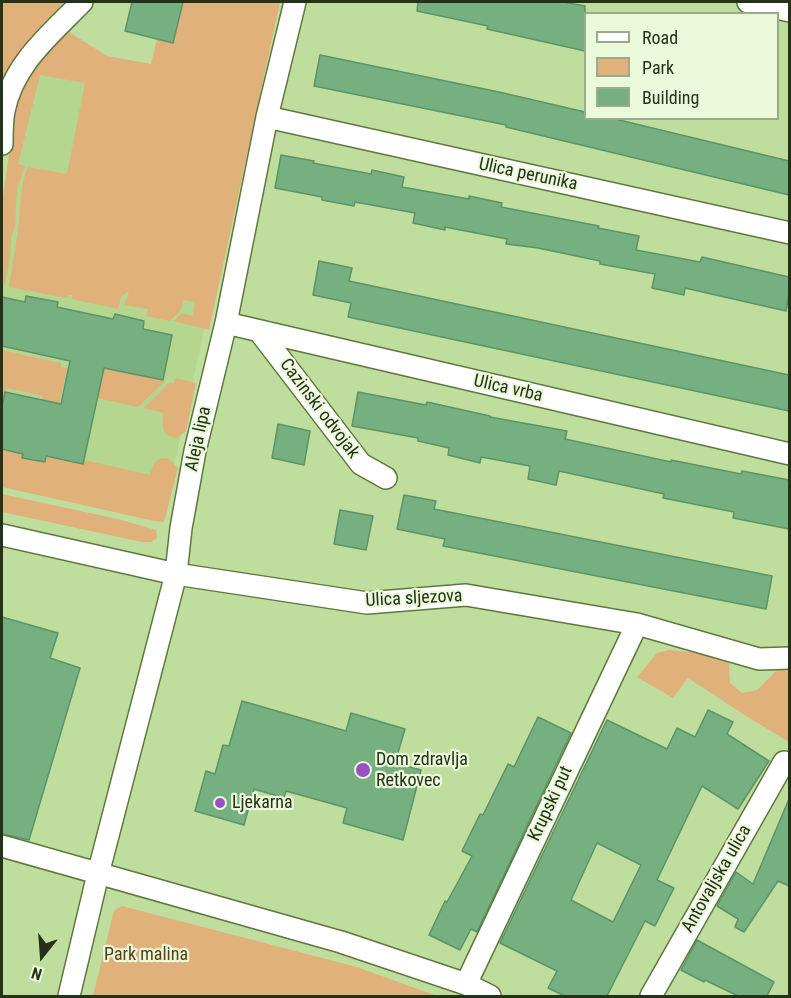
<!DOCTYPE html>
<style>
body{margin:0}
#map{position:relative;width:791px;height:998px;overflow:hidden;background:#bfde9e;font-family:"Roboto Condensed",sans-serif}
canvas{display:block}
.frame{position:absolute;inset:0;border:3px solid #253118;pointer-events:none}
.legend{position:absolute;left:584px;top:12px;width:195px;height:108px;box-sizing:border-box;background:#e9f9d9;border:2px solid #9ba98c;margin:0;padding:8px 10px;list-style:none;font-size:18px;color:#253118}
.legend li{display:flex;align-items:center;gap:12px;height:30px}
.legend b{width:30px;border:2px solid #9ba98c}
.north{position:absolute;left:12px;top:926px;width:60px;height:60px;-webkit-text-stroke:4px #e9f9d9;paint-order:stroke;rotate:197deg;font-size:16px;font-weight:700;line-height:24px;text-align:center;color:#253118}
.north::after{content:'';display:block;margin:auto;width:21px;height:27px;background:#253118;clip-path:polygon(50% 0,100% 100%,50% 72%,0 100%)}
</style>
<div id="map">
<canvas width="791" height="998"></canvas>
<div class="frame"></div>
<ul class="legend">
<li><b style="height:8px;background:#fff"></b>Road</li>
<li><b style="height:16px;background:#e0b17b"></b>Park</li>
<li><b style="height:16px;background:#76b080"></b>Building</li>
</ul>
<div class="north">N</div>
</div>
<script>
const g = document.querySelector('canvas').getContext('2d');
g.lineJoin = 'round';
function fillPath(path, color) {
  g.fillStyle = color;
  g.fill(path, 'evenodd');
}
function trace(path, color, width, dash) {
  g.strokeStyle = color;
  g.lineWidth = width;
  g.lineCap = dash ? 'butt' : 'round';
  g.setLineDash(dash || []);
  g.stroke(path);
}
function label(font, color, halo, rows, align = 'center') {
  g.font = font + ' "Roboto Condensed",sans-serif';
  g.lineWidth = 4.5;
  g.setLineDash([]);
  g.textBaseline = 'middle';
  g.strokeStyle = halo;
  g.fillStyle = color;
  for (const [text, x, y, turn = 0] of rows) {
    g.save();
    g.translate(x, y);
    g.rotate((+turn || 0) * Math.PI / 180);
    g.textAlign = isNaN(turn) ? turn : align;
    if (halo) g.strokeText(text, 0, 0);
    g.fillText(text, 0, 0);
    g.restore();
  }
}
const built = new Path2D(`
 M33,62L254,107L164,510L2,476V206Z`);
const green = new Path2D(`
 M2,2H75L2,91Z
 M183,2H280L209,330L174,321L182,313L193,316L195,302L183,300L181,310L170,321L146,316L148,309L124,305L129,293L127,292L121,297L118,309L72,299V295H68L67,298L9,287C12,268 15,249 18,231C21,208 19,188 28,167L67,174L85,83L40,75L18,164L25,166L17,189L15,227L11,238L10,257L5,285L2,284V203L18,91L23,79L66,30L107,56L151,64L157,39L173,43Z
 M2,350L61,363V367L67,368L59,406L42,402L43,396L6,388L4,395L2,394Z
 M104,368L165,381L138,407L97,398Z
 M175,378L196,383L186,431L177,438C161,436 162,425 163,413L144,408L169,383L174,384Z
 M2,449L23,454V458L44,462L46,456L83,464L84,460L150,475C154,464 156,456 169,459L178,468L165,519L163,522L154,521L2,487Z
 M2,494L122,520L156,530L157,538L151,542H142L2,512Z
 M669,650L698,653L729,663L730,683L742,693L757,690L776,671L789,668V742L746,716L688,678L673,698L637,677L657,653Z
 M122,906L357,967L437,996H93L113,914L115,910Z`);
const building = new Path2D(`
 M132,2H183L173,43L125,31Z
 M418,2H563L585,6V51L487,29L488,26L417,11Z
 M320,55L499,92L585,112V118H611L789,161V195L506,127V125L314,86Z
 M281,155L314,161L313,163L371,174L372,170L404,177L402,187L469,199V196L502,203L501,207L599,226L598,228L639,236L636,250L700,262L702,257L789,277V294L786,311L685,288L684,295L652,288L655,274L600,264V261L538,248L506,244L507,239L445,227V230L413,223L415,213L355,202L354,206L322,200V197L275,188Z
 M319,261L352,268L349,281L789,375V411L348,317L351,303L313,295Z
 M26,296L58,302L57,307L113,319L115,314L144,321L143,329L172,335L163,380L104,368L83,464L46,456L45,462L22,458L23,454L2,449V406L5,392L61,404L70,361L2,346V297L25,302Z
 M358,392L426,405L427,402L490,416V417L567,431L565,439L671,462V460L741,474L742,471L789,480V529L733,518L734,512L663,498L664,494L559,471L556,485L528,479L530,466L481,457L480,463L448,455L449,448L418,441V438L352,426Z
 M278,424L310,431L304,465L272,458Z
 M404,495L436,501L434,509L772,576L766,609L443,546L445,539L397,529Z
 M340,510L373,516L366,550L334,544Z
 M2,617L58,633L50,658L80,668L29,840L2,834Z
 M242,701L346,731L351,713L405,729L395,763L421,770L403,840L343,823L347,808L286,791L284,798L254,789L244,825L195,811L206,771L215,774L223,745L229,746Z
 M708,710L733,722L727,734L769,761L738,809L702,786L657,880L674,888L655,926L645,921L607,996H565L548,988L557,971L500,943L607,720L667,749L677,728L695,737ZM597,843L641,865L613,922L571,900Z
 M538,717L571,733L477,932L471,929L460,950L429,935L445,901L447,902L472,856L462,851L480,814L483,815L508,764L514,767Z
 M789,799V886L778,881L744,932L735,927L738,919L717,906L736,872L753,884Z
 M697,940L774,982L767,996H738L705,980L704,982L681,970Z`);
const minor = new Path2D(`
 M748,2L790,11
 M267,117L790,233
 M2,144C2,133 2,121 4,111C13,64 51,34 82,2
 M226,323L790,454
 M259,331L361,464L386,478
 M2,535L176,574L367,603L466,595L637,624L759,659L790,658
 M2,846L341,942L466,984L490,996
 M466,984L637,624
 M69,996L98,874L176,574L181,528L195,451L226,323L267,117L295,2
 M651,996L784,762`);
const markers = [
 [363,770,8,"#9651c5"],
 [220,803,6,"#9651c5"]
];
const streetNames = [
 ["Ulica perunika",528,175,12],
 ["Ulica vrba",508,389,13],
 ["Cazinski odvojak",319,409,53],
 ["Aleja lipa",199,439,-78],
 ["Ulica sljezova",414,599,-3],
 ["Krupski put",551,804,-65],
 ["Antovaljska ulica",717,879,-60]
];
const poiNames = [
 ["Dom zdravlja",376,760],
 ["Retkovec",376,781],
 ["Ljekarna",232,803]
];
const parkNames = [
 ["Park malina",146,955]
];
fillPath(built, '#b4d68f');
fillPath(green, '#e0b17b');
fillPath(building, '#76b080');
trace(building, '#5b9466', 1.5);
trace(minor, '#5d783c', 24);
trace(minor, '#fff', 21);
for (const [x, y, r, color] of markers) {
  const dot = new Path2D();
  dot.arc(x, y, r, 0, 2 * Math.PI);
  g.fillStyle = color;
  g.fill(dot);
  trace(dot, '#e9f9d9', 2);
}
label('18px', '#253118', '#e9f9d9', streetNames);
label('18px', '#253118', '#e9f9d9', poiNames, 'left');
label('18px', '#5a3d19', '#e9f9d9', parkNames);
</script>
